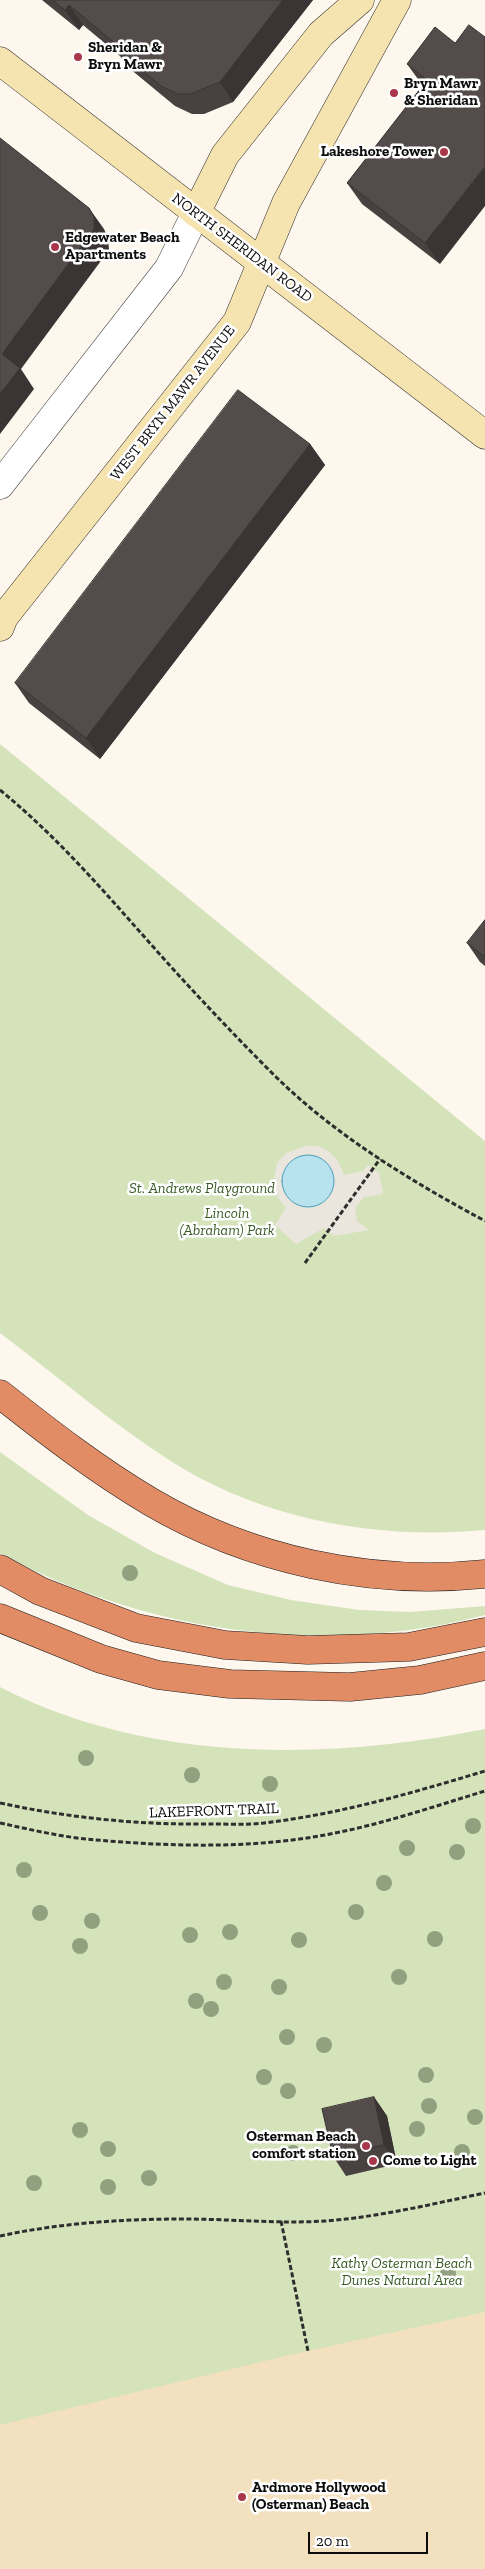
<!DOCTYPE html>
<style>
body{margin:0}
#map{position:relative;width:485px;height:2569px;overflow:hidden;background:#fdf7ed;font-family:"Zilla Slab",serif}
canvas{display:block}
.scale{position:absolute;left:308px;top:2532px;width:120px;height:22px;box-sizing:border-box;border:2px solid #0c0c0c;border-top:0;padding-left:6px;font-size:15px;line-height:18px;white-space:nowrap;color:#0c0c0c;-webkit-text-stroke:4px #fff;paint-order:stroke}
</style>
<div id="map">
<canvas width="485" height="2569"></canvas>
<div class="scale">20 m</div>
</div>
<script>
const g = document.querySelector('canvas').getContext('2d');
g.lineJoin = 'round';
function fillPath(path, color) {
  g.fillStyle = color;
  g.fill(path, 'evenodd');
}
function trace(path, color, width, dash) {
  g.strokeStyle = color;
  g.lineWidth = width;
  g.lineCap = dash ? 'butt' : 'round';
  g.setLineDash(dash || []);
  g.stroke(path);
}
function label(font, color, halo, rows, align = 'center') {
  g.font = font + ' "Zilla Slab",serif';
  g.lineWidth = 5;
  g.setLineDash([]);
  g.textBaseline = 'middle';
  g.strokeStyle = halo;
  g.fillStyle = color;
  for (const [text, x, y, turn = 0] of rows) {
    g.save();
    g.translate(x, y);
    g.rotate((+turn || 0) * Math.PI / 180);
    g.textAlign = isNaN(turn) ? turn : align;
    if (halo) g.strokeText(text, 0, 0);
    g.fillText(text, 0, 0);
    g.restore();
  }
}
const green = new Path2D(`
 M0,744L485,1141V1530C377,1540 262,1520 169,1460C110,1422 56,1375 0,1333Z
 M0,1452L88,1515L155,1553L228,1585L291,1600L359,1610L410,1612L485,1606V1615C467,1619 448,1624 429,1627C284,1651 129,1624 0,1553Z
 M0,1687C146,1763 327,1761 485,1729V2569H0Z`);
const sand = new Path2D(`
 M485,2312V2569H0V2425L290,2355Z`);
const plaza = new Path2D(`
 M308,1145L321,1147L330,1152L338,1161L344,1175L363,1171L368,1165L379,1173L383,1194L364,1197L355,1208L357,1221L369,1230L334,1236L324,1228L296,1244L275,1225L286,1208L277,1196L273,1185L277,1163L286,1153ZM332,1172L333,1187L324,1201L308,1207Z`);
const water = new Path2D(`
 M282 1181a26 26 0 1 1 52 0a26 26 0 1 1-52 0Z`);
const path = new Path2D(`
 M0,790C65,843 117,907 173,969C205,1004 238,1039 272,1073C333,1134 409,1180 485,1221
 M305,1263L380,1159
 M0,1803C70,1818 139,1825 211,1824C228,1824 247,1825 264,1823C340,1814 412,1793 485,1771
 M0,1823C28,1829 57,1836 86,1839C159,1846 241,1849 313,1837C371,1828 429,1808 485,1791
 M281,2221L308,2351
 M0,2236C60,2223 123,2219 185,2219C231,2219 278,2224 325,2221C379,2217 432,2204 485,2193`);
const minor = new Path2D(`
 M0,485L169,268L196,213`);
const secondary = new Path2D(`
 M0,61L485,435
 M196,213L225,155L321,34L360,0
 M0,627L4,617L237,322L286,203L397,0`);
const motorway = new Path2D(`
 M0,1394C48,1432 97,1470 151,1502C250,1560 370,1586 485,1574
 M0,1569L40,1591L136,1628L225,1645L308,1650L409,1647L485,1632
 M0,1618L101,1659L158,1675L230,1684L350,1687L420,1680L485,1666`);
const trees = [
 [130,1573],
 [86,1758],
 [192,1775],
 [270,1784],
 [473,1826],
 [407,1848],
 [457,1852],
 [24,1870],
 [384,1883],
 [356,1912],
 [40,1913],
 [92,1921],
 [230,1932],
 [190,1935],
 [435,1939],
 [299,1940],
 [80,1946],
 [399,1977],
 [224,1982],
 [279,1987],
 [196,2001],
 [211,2009],
 [287,2037],
 [324,2045],
 [426,2075],
 [264,2077],
 [288,2091],
 [429,2106],
 [475,2117],
 [417,2129],
 [80,2130],
 [108,2149],
 [462,2152],
 [293,2153],
 [149,2178],
 [34,2183],
 [108,2187],
 [448,2273]
];
const wall = new Path2D(`
 M42,0H313L233,102L204,114H192L175,106L129,68L120,56L83,25L79,30Z
 M435,27L440,264L362,204L347,183L423,86L407,64Z
 M310,444L325,465L100,759L29,703L15,683Z
 M485,920V966L480,962L467,943Z
 M374,2097L387,2116L397,2164L346,2176L333,2156Z`);
const shadedWall = new Path2D(`
 M283,0H313L233,102L220,82Z
 M69,5L83,25L79,30L65,10Z
 M485,166V206L440,264L425,243Z
 M89,208L104,229L108,238L109,250L21,369L34,389L0,434V394L2,354Z
 M310,444L325,465L100,759L86,738Z
 M374,2097L387,2116L397,2164L384,2145Z`);
const building = new Path2D(`
 M53,0H283L220,82L190,94H178L161,86L115,48L117,45L69,5L65,10Z
 M469,25L485,37V166L425,243L347,183L427,80L407,64L435,27L455,43Z
 M0,138L89,208L94,217V229L2,354L20,368L0,394Z
 M238,390L310,444L86,738L15,683Z
 M485,920V957L467,943Z
 M374,2097L384,2145L333,2156L322,2109Z`);
const markers = [
 [78,57,5,"#aa364c"],
 [394,93,5,"#aa364c"],
 [444,152,5,"#aa364c"],
 [55,247,5,"#aa364c"],
 [366,2146,5,"#aa364c"],
 [373,2161,5,"#aa364c"],
 [242,2497,5,"#aa364c"]
];
const poiNames = [
 ["Sheridan &",88,48],
 ["Bryn Mawr",88,65],
 ["Bryn Mawr",404,84],
 ["& Sheridan",404,101],
 ["Lakeshore Tower",434,152,"right"],
 ["Edgewater Beach",65,238],
 ["Apartments",65,255],
 ["Osterman Beach",356,2137,"right"],
 ["comfort station",356,2154,"right"],
 ["Come to Light",383,2161],
 ["Ardmore Hollywood",252,2488],
 ["(Osterman) Beach",252,2505]
];
const streetNames = [
 ["NORTH SHERIDAN ROAD",242,248,37],
 ["WEST BRYN MAWR AVENUE",173,403,-52],
 ["LAKEFRONT TRAIL",214,1811,-2]
];
const parkNames = [
 ["St. Andrews Playground",202,1189],
 ["Lincoln",227,1214],
 ["(Abraham) Park",227,1231],
 ["Kathy Osterman Beach",402,2264],
 ["Dunes Natural Area",402,2281]
];
fillPath(green, '#d5e3bb');
fillPath(sand, '#f3e0bf');
fillPath(plaza, '#ebe6dd');
fillPath(water, '#b8e2ee');
trace(water, '#489ebb', 1);
trace(minor, '#3f3f3f', 29);
trace(secondary, '#2e2e2e', 29);
trace(motorway, '#1d1d1d', 29);
trace(path, '#2e2e2e', 3, [5, 2.5]);
trace(minor, '#fff', 28);
trace(secondary, '#f5e3b0', 28);
trace(motorway, '#e28c66', 28);
g.fillStyle = '#91a17f';
for (const [x, y] of trees) {
  g.beginPath();
  g.arc(x, y, 8, 0, 2 * Math.PI);
  g.fill();
}
fillPath(wall, '#474140');
fillPath(shadedWall, '#3a3534');
fillPath(building, '#534c4a');
trace(building, '#3a3534', 1);
for (const [x, y, r, color] of markers) {
  const dot = new Path2D();
  dot.arc(x, y, r, 0, 2 * Math.PI);
  g.fillStyle = color;
  g.fill(dot);
  trace(dot, '#fff', 2);
}
label('bold 15px', '#0c0c0c', '#fff', poiNames, 'left');
label('15px', '#0c0c0c', '#fff', streetNames);
label('italic 15px', '#385b25', '#fff', parkNames);
</script>
